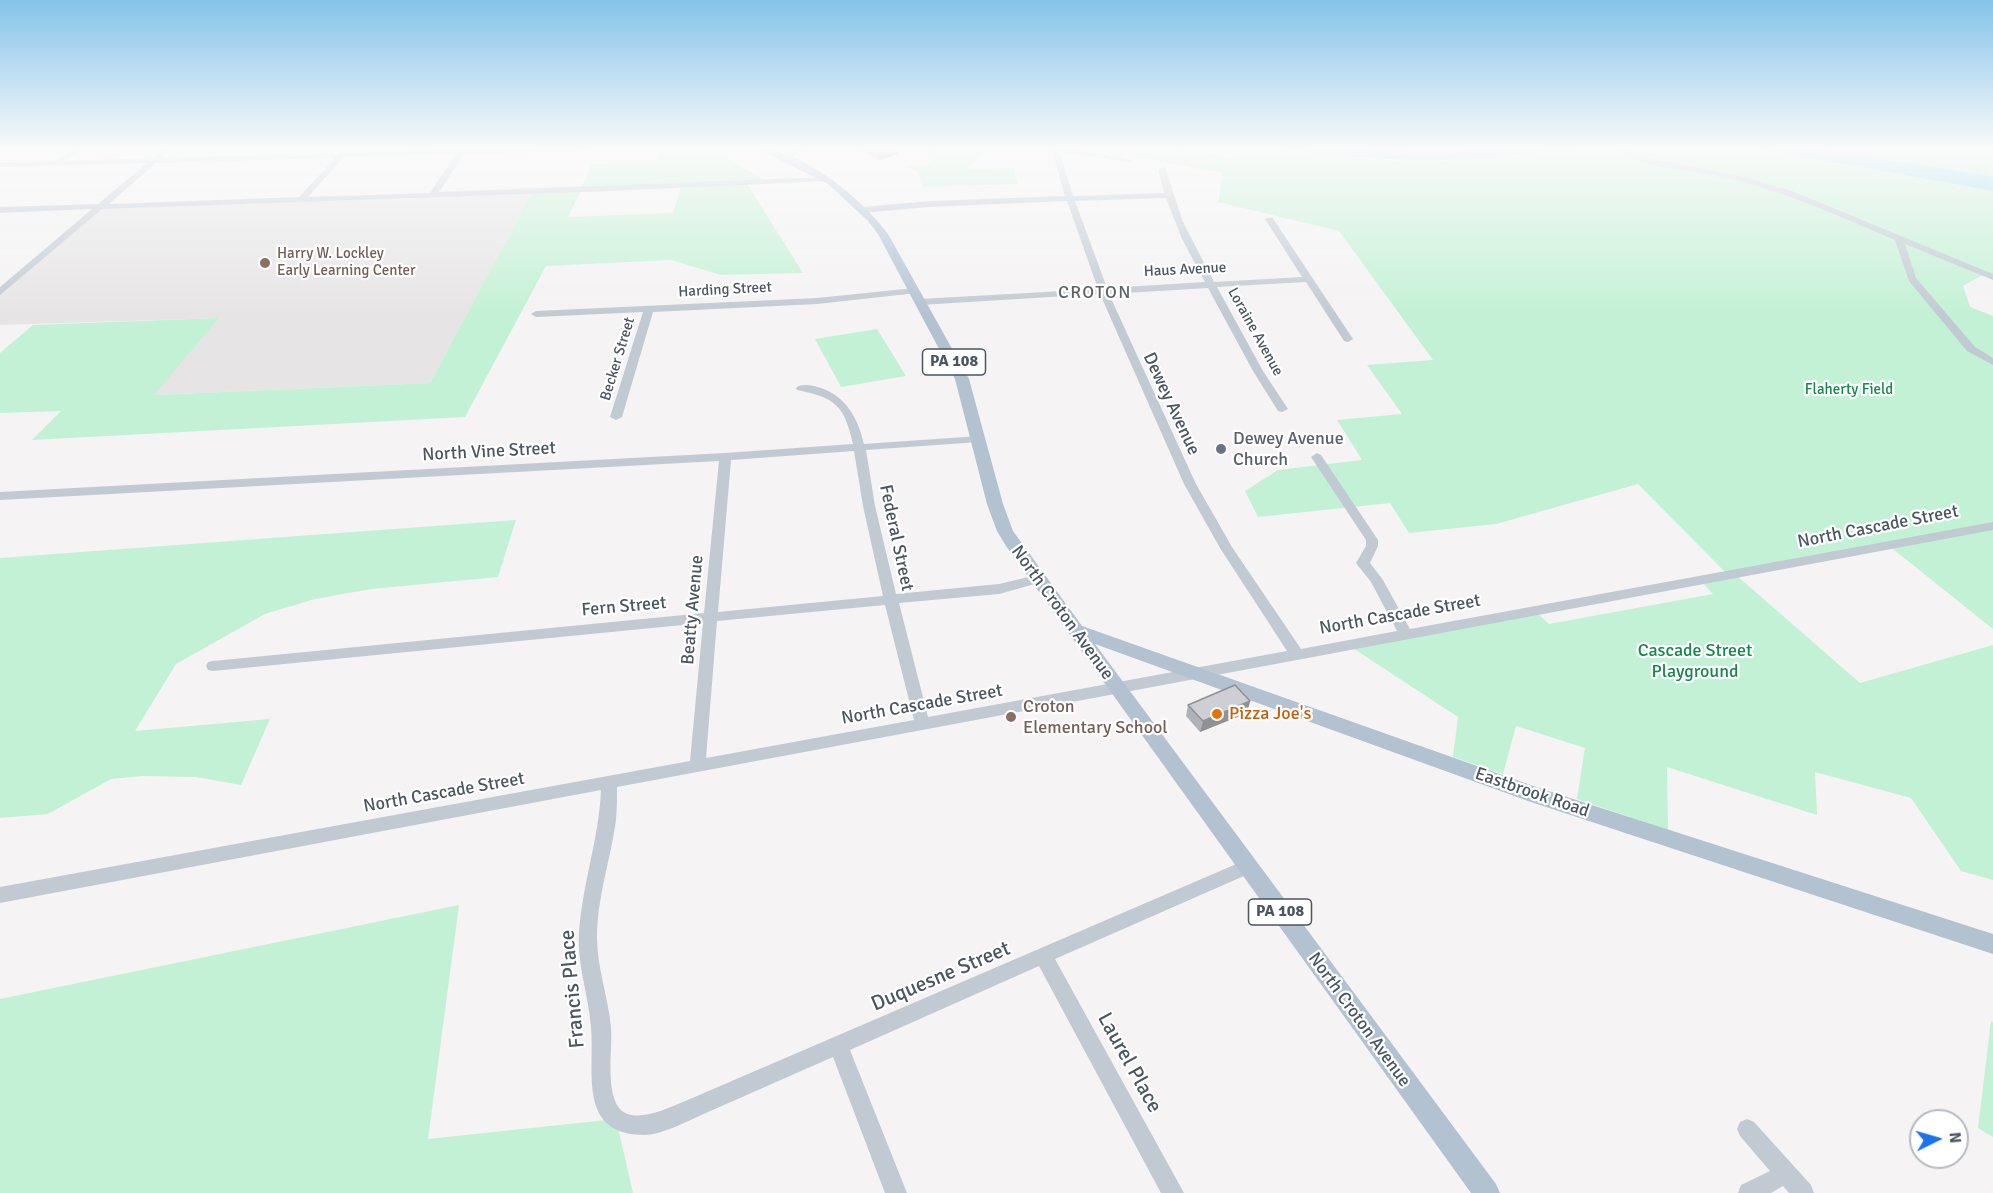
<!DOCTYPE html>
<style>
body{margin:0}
#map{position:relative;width:1993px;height:1193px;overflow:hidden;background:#f5f3f3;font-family:Signika,sans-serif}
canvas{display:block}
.north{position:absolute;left:1909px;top:1109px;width:60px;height:60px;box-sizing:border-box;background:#fff;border:2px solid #b7bbc0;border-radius:50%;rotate:85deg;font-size:16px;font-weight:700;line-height:24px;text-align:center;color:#4a5661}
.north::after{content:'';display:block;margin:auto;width:21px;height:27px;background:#1a73e8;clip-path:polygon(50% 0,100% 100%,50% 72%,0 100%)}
</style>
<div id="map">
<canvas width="1993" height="1193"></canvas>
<div class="north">N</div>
</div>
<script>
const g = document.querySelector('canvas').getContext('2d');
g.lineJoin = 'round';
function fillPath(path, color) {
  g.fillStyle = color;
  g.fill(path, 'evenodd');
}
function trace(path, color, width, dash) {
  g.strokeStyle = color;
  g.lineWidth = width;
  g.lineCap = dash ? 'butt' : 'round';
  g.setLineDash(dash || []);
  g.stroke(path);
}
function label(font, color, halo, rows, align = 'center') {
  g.font = font + ' Signika,sans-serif';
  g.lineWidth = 4.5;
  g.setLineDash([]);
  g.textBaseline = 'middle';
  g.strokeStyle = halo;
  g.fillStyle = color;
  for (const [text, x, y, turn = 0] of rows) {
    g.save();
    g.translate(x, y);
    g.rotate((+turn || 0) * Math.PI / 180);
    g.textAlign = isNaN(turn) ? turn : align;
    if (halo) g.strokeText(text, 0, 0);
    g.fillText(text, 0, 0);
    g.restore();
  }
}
const education = new Path2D(`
 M532,192L430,383L153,395L219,318L0,325V294L101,207Z`);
const green = new Path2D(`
 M661,148H709L770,183L747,184L803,273L721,275L671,260L546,266L465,417L32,440L61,411L0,413V353L33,325L219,318L154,395L430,383L532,192L580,190L592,164L657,162ZM681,187L673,213L568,217L581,190Z
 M929,148L984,152L966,169L1014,168L1018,184L923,187L917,171L907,167L931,164Z
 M1144,148H1181L1238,160L1242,152L1228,148H1283L1372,160L1430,162L1519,156L1569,148H1611L1622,154L1637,157L1621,148H1754L1993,191V277L1984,274L1963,286L1970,307L1993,316V629L1888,545L1736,575L1860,683L1993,645V880L1961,871L1911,798L1815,772L1817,815L1667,767L1668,830L1577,799L1585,748L1516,726L1503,774L1453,757L1458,717L1348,645L1535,611L1549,624L1713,594L1701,581L1728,575L1638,484L1496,524L1409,533L1390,503L1258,517L1245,491L1278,470L1362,460L1337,420L1402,414L1367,365L1433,360L1339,231L1218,202L1223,173L1135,157Z
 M1808,148H1993V177Z
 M877,329L906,376L841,387L815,339Z
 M516,520L498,577L371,589L315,599L265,614L176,664L135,731L270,719L241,785L196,777L142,776L111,779L48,814L0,818V558Z
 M459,905L428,1139L616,1119L633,1193H0V999Z
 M1991,1021L1993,1022V1137L1978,1128Z`);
const water = new Path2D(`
 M1283,148L1452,152L1479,148H1569C1471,164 1381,164 1283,148Z
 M1754,148H1808L1980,174L1993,177V191Z`);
const minor = new Path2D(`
 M73,148H82L65,161L152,158L164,148H173L162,158L513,148H594L590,150L464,154L439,192L826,177L830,179L826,181L611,191L102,209L0,295V287L92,209L0,213V207L98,204L147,163L0,167V163L55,161ZM456,154L430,193L308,197L344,157ZM335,158L299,197L109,204L156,163Z
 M798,148H808L786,159L779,157Z
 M1044,148H1063L1133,160L1129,162L1060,152L1073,196L1164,193L1158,169L1165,167L1183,222L1214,282L1302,277L1265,219L1272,217L1353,339L1348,342L1344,341L1306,282L1217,287L1263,371L1288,409L1282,412L1278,411L1253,371L1208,288L1109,294L1196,484L1232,547L1301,649L1397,631L1371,582L1356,563L1366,546V540L1311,457L1317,453L1321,455L1378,540V546L1370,563L1383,580L1410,629L1993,522V530L617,787C617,798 617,809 616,819C611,859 597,897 597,937C597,968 608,996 611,1027C613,1049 604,1095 622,1111C637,1123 668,1108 683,1102L1241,862L1247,860L1253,862L1256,867L1253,872L1055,959L1184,1193H1161L1039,966L850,1050L907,1193H885L833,1057C791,1075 750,1094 708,1112C692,1119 662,1135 645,1135C577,1135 595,1073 591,1028C589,996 577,966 579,933C582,885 599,839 601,790L0,903V887L690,761L703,623L213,671L208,670L206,666L208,662L213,661L704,613L719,461L0,500V492L725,453L853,444C844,405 836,398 797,390L796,388C801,384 807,385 814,386C844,393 857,415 864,444L979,436L985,439L979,442L866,450L875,506L896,594L999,584L1037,575L1044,579L1042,582L999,594L899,603L928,717L1287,651L1220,548L1184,484L1100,294L920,305L915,302L920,299L1098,289L1067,201L929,207L862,213L858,210L862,207L929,201L1065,196L1052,151ZM1166,198L1182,239L1205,282L1107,288L1075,201ZM854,451L863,506L883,596L718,612L731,460ZM885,605L914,720L706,758L717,621Z
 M1612,148H1623L1652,159L1736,175L1792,191L1993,274V280L1905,244L1916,278L1975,347L1993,358V365L1967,351L1909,281L1895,240C1843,218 1791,194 1736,180C1699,170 1644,171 1612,148Z
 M914,288L917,289V293L817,304L653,312L622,417L616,420L610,417L643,312L536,317L531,314L536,311L817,298Z
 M1747,1119L1754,1122L1811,1185L1814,1193H1789L1783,1186L1771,1193H1738L1741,1185L1770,1171L1740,1136L1737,1129L1740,1122Z`);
const major = new Path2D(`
 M756,148C800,147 864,200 888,234L969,379L1003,504L1013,531L1082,626L1539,788L1993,934V954L1528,801L1095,644L1496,1184L1500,1193H1471L1006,546L997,531L987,504L955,379L878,234L868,221L828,184Z`);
const wall = new Path2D(`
 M857,148H897L898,154L879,160Z
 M1250,701L1247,713L1200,732L1186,716L1188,705Z`);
const shadedWall = new Path2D(`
 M888,148H897L898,154L879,160V151Z
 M1250,701L1247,713L1200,732L1203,721Z`);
const building = new Path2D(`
 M873,148H888L879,151Z
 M1235,685L1250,701L1203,721L1188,705Z`);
const markers = [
 [265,263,6,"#8d6e63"],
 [1221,449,6,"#6b7280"],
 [1217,714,6,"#e8710a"],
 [1011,717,6,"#8d6e63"]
];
const farEducationnames = [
 ["Harry W. Lockley",277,254],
 ["Early Learning Center",277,271]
];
const farStreetnames = [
 ["Haus Avenue",1185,270,-3],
 ["Harding Street",725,290,-3],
 ["Loraine Avenue",1255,332,61],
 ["Becker Street",618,359,-73]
];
const farParknames = [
 ["Flaherty Field",1849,390]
];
const shields = [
 [954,362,63],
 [1280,912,63]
];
const shieldNames = [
 ["PA 108",954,362],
 ["PA 108",1280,912]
];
const farQuarternames = [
 ["CROTON",1095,293]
];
const streetNames = [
 ["Dewey Avenue",1171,404,65],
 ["North Vine Street",489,452,-3],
 ["North Cascade Street",1878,527,-11],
 ["Federal Street",896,538,78],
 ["Fern Street",624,607,-5],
 ["Beatty Avenue",693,610,-85],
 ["North Croton Avenue",1062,613,54],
 ["North Cascade Street",1400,615,-10],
 ["North Cascade Street",922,705,-10],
 ["North Cascade Street",444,793,-10],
 ["Eastbrook Road",1532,793,19],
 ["North Croton Avenue",1359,1020,54]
];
const worshipNames = [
 ["Dewey Avenue",1233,439],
 ["Church",1233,460]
];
const parkNames = [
 ["Cascade Street",1695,651],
 ["Playground",1695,672]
];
const educationNames = [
 ["Croton",1023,707],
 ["Elementary School",1023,728]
];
const foodNames = [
 ["Pizza Joe's",1229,714]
];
const nearStreetnames = [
 ["Duquesne Street",941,977,-23],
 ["Francis Place",573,989,-95],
 ["Laurel Place",1129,1063,61]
];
fillPath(education, '#e6e4e5');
fillPath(green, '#c3f1d5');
fillPath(water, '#90daee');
fillPath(minor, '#c1cad2');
fillPath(major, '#b3c2d1');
fillPath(wall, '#b0b2b7');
fillPath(shadedWall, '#909195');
fillPath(building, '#cdcfd5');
trace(building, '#909195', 1.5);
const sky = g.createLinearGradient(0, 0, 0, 315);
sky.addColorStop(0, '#85c3ea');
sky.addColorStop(0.47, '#fafafa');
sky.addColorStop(1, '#fafafa00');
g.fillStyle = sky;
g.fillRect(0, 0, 1993, 315);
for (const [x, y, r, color] of markers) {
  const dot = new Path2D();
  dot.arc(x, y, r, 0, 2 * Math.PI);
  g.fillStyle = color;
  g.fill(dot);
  trace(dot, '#fff', 2);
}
label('15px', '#785e54', '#fff', farEducationnames, 'left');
label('15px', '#4a5661', '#fff', farStreetnames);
label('15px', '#17864f', '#fff', farParknames);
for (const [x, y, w] of shields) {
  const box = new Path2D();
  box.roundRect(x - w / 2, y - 13, w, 26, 4.5);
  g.fillStyle = '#fff';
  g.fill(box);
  trace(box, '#4a5661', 1.5);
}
label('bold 16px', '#4a5661', null, shieldNames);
g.letterSpacing = '1.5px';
label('18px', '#5f6368', '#fff', farQuarternames);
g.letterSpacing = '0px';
label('18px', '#4a5661', '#fff', streetNames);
label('18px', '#5b616d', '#fff', worshipNames, 'left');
label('18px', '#17864f', '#fff', parkNames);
label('18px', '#785e54', '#fff', educationNames, 'left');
label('18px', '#c56008', '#fff', foodNames, 'left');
label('21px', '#4a5661', '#fff', nearStreetnames);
</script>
